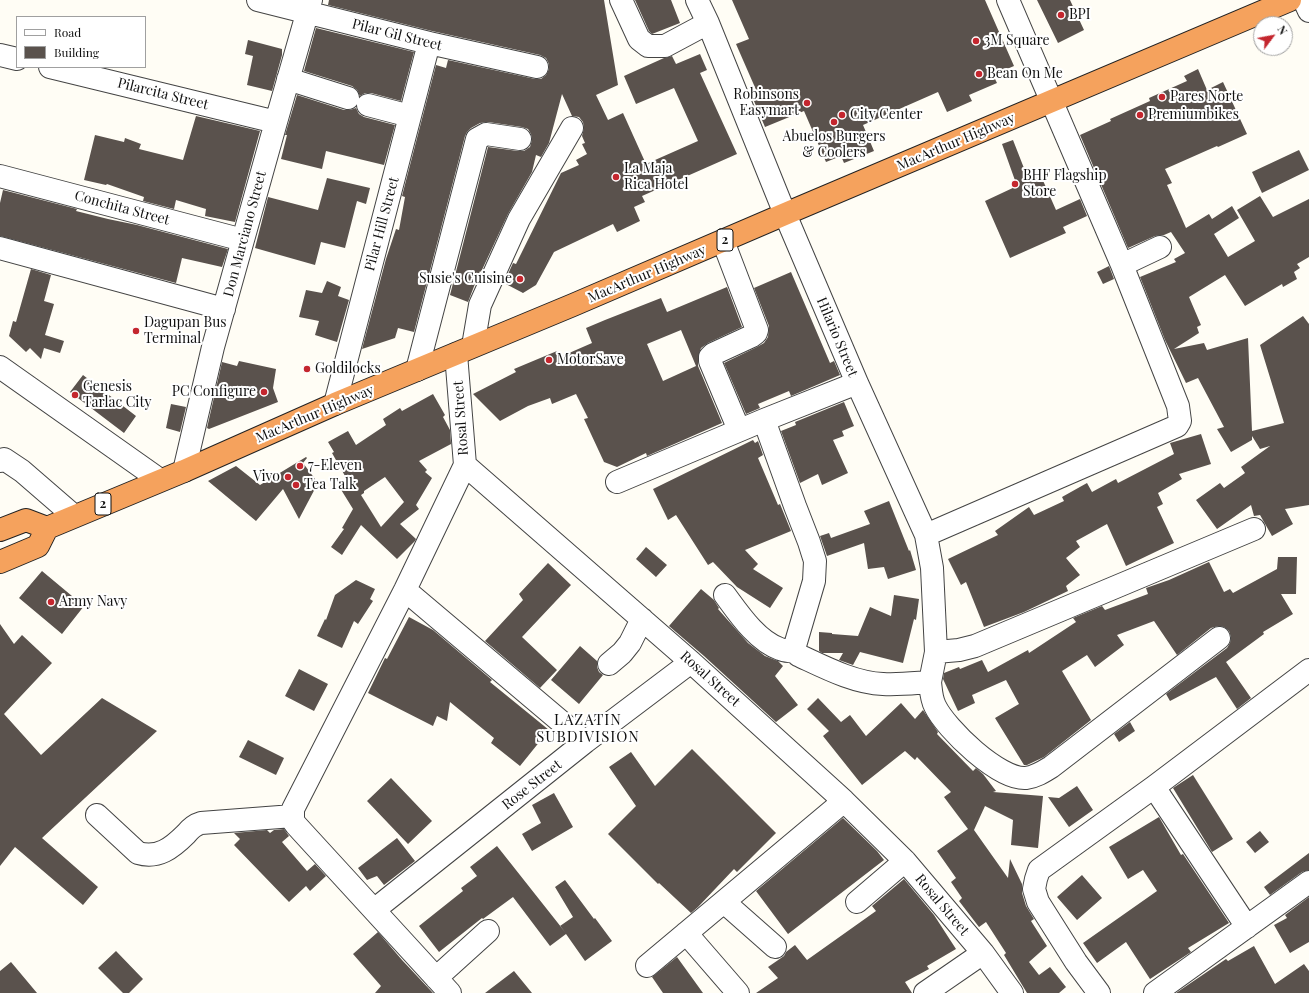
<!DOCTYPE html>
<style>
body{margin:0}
#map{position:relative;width:1309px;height:993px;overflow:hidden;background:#fffdf5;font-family:"Playfair Display",serif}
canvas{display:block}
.legend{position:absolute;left:16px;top:16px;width:130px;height:52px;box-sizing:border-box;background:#fff;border:1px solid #a0a0a0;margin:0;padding:5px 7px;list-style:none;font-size:12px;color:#111}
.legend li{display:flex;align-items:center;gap:8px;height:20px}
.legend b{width:20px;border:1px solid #a0a0a0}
.north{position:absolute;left:1253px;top:16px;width:40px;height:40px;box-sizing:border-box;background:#fff;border:1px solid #a0a0a0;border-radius:50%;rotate:58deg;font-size:11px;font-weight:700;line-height:16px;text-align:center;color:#111}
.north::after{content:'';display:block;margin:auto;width:14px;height:18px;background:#c4262e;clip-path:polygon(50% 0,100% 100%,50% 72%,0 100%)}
</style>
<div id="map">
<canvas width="1309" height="993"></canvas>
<ul class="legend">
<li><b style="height:5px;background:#fff"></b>Road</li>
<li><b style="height:11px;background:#5a524d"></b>Building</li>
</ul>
<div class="north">N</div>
</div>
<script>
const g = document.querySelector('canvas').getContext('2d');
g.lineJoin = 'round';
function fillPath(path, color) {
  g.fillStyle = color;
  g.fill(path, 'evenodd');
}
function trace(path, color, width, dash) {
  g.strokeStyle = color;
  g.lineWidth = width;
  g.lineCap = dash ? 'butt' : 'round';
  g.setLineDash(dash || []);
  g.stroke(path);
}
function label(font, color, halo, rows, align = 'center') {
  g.font = font + ' "Playfair Display",serif';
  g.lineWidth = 4;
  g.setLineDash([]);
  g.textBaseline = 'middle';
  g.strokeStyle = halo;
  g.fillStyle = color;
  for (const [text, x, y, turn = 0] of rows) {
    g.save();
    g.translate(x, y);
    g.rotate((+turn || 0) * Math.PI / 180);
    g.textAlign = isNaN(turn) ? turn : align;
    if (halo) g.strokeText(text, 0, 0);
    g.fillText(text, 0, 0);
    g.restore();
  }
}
const building = new Path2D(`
 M329,0H604L618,85L596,95L608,120L623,113L646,164L698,141L674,88L636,104L624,76L664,58L672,56L676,64L700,54L707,70L700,73L737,154L642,196L645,202L634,207L640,221L617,232L613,224L554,252L536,285L523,293L504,283L513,263L516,264L561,173L579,165L576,160L587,154L582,144L585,143L582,136L584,128L583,122L579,117L572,116L562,94L549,143L541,157L536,155L532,172L508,214L481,272L480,271L468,302L450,295L488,147L518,151H524L530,147L532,140L531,134L528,129L522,127L488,122L480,123L471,128L467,132L465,136L414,332L398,328L395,338L362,349L386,259L396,229L399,230L405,197L402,196L436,65L446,68L448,60L535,79H541L546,75L549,69V64L546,58L540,55L432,31L328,5Z
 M635,0H671L680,23L652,34L649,31Z
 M732,0H985L1014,66L993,75L997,83L969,95L972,101L947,112L938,92L863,125L874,151L844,163L841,156L826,162L804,111L765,127L751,94L757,92L736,44L749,39Z
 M1037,0H1070L1084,30L1058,43Z
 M316,28L414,52L401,101L371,93H365L360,96L357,90L352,86L304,71Z
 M248,40L282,49V55L272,91L247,85L253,56L245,54Z
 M1198,69L1207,90L1223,82L1247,134L1218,147L1217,146L1165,169L1172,183L1167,185L1186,228L1209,214L1212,219L1232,206L1239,218L1214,234L1228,257L1255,241L1237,210L1260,196L1273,217L1309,199V257L1297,264L1300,268L1294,272L1297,279L1283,287L1282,284L1245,306L1225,275L1189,297L1201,325L1197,327L1199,333L1174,349L1204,343L1207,350L1248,338L1252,431L1284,423L1260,345L1303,316L1309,324V505L1285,509L1293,524L1272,536L1260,515L1254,516L1251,505L1217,529L1196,500L1220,483L1224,488L1245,473L1241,467L1270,446L1260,449L1252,436V440L1231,452L1217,429L1224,427L1198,378L1186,383L1165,340L1140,277L1176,262L1174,259L1185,253L1171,232L1164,235H1161L1155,236L1128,248L1080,135L1111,121L1110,119L1150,101L1149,98L1187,81L1184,76Z
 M297,95L344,110H350L356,108L359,114L364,117L395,125L384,165L326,151L322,169L281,159L287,135H285Z
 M196,116L260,131L235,222L205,216L206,209L176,200L174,209L143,201L144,197L107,184L106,185L84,180L95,135L124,142L125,138L141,144L139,149L183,160Z
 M1013,140L1029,181L1041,176L1056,210L1080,199L1087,216L1063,227L1066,233L1010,258L985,201L1017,186L1002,144Z
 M1299,150L1309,170L1262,193L1252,172Z
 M327,178L370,188L366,204L357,201L345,248L321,242L315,265L255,248L268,197L318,210Z
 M3,190L77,209L76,211L108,219L137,225L228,249L222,267L182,258L176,283L0,236V203Z
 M1109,266L1114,279L1103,284L1097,272Z
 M31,269L51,275L44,301L54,304L45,335L64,341L60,353L44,348L41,359L30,348L26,352L9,336L13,321L16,322Z
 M791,272L830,363L834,361L840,375L791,396L789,391L758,404L760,408L746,414L724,363L757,347L764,343L768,337L769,326L754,288Z
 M327,281L341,287L338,296L349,300L337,342L315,335L319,321L299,317L306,290L322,293Z
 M727,287L742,327L708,343L701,348L698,357V366L722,423L647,456L646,453L617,467L604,462L584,419L588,418L576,394L552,404L550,398L528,406L500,421L473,394L516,372L514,369L557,351L560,357L592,343L586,328L605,320L661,298L667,312ZM681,330L696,366L663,381L647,344Z
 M239,361L276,369L273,388L278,402L209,429L207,428L222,362L237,366Z
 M83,375L136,416L124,433L70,392Z
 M433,394L445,415L443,417L450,430L451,444L419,461L427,470L425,472L432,478L416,505L419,509L400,524L416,539L415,541L397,559L361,525L342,555L331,547L344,529L342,528L353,509L340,488L349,483L332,453L334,452L328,442L348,431L356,445L386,425L383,419L400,408L402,411ZM385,477L404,502L381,527L361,495L364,493V491Z
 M844,402L854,426L842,431L844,436L833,440L848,473L822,485L818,474L800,483L781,431L796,425L795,422Z
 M171,404L186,407L180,432L166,428Z
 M1201,434L1211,464L1179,474L1182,479L1158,493L1163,504L1157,507L1174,543L1126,566L1107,524L1076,541L1080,547L1066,558L1080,575L1066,586L1068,591L1024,612L984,627L966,582L961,585L948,559L998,535L995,531L1029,507L1034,515L1064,501L1062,497L1087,483L1092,492L1116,479L1118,483L1174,454L1170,443Z
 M753,440L755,443L758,441L763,455L758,458L778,505L780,504L791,531L745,550L758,564L753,569L783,588L770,608L737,587L713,562L708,565L676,515L668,520L653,489Z
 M306,457L307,458L303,463L318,483L299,519L283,489L256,521L208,481L236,466L260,485Z
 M889,501L909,551L910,550L916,570L888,579L884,567L868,569L864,543L827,556L820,536L829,533L831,538L870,524L864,511Z
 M646,547L667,565L656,577L636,559Z
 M1278,557H1297L1296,594H1281L1293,614L1263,632L1264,634L1226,662L1251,698L1237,709L1216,677L1170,701L1166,694L1227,648L1230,643L1231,637L1229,631L1224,627L1218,626L1211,628L1177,655L1154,621L1117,635L1124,645L1095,667L1087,655L1062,671L1091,720L1044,757L1027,765H1024L995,718L1019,704L1006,680L972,695L975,703L958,711L943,679L944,673L959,667L960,669L982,660L988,672L1028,650L1029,653L1076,622L1073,618L1102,606L1105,610L1148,594L1146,588L1169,580L1209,562L1224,592L1230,589L1233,593L1277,569Z
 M548,563L571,585L522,637L557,670L540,688L485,641L523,600L519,594Z
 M42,571L84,606L62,634L19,598Z
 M356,580L375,589L370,599L373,601L358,624L354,621L342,648L317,636L325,619L326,620L335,595Z
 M701,589L714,600L719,608L718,609L748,643L765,656L778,661L783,666L775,676L798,705L776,722L704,656L669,626Z
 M894,595L919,599L916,620L914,619L903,663L860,652L853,665L839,660L843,653H822L819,651V632L832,633V634L858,636L870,607L891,616Z
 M409,617L433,630L492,680L490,682L549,730L520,766L491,743L494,738L450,702L447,721L437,716L433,726L368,693L385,658L387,659Z
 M0,624L14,644L22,635L52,663L4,714L41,755L102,698L157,731L42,838L98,887L83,905L15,847L0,866Z
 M580,646L597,661V667L599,672L603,675L579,704L551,680Z
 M299,669L328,684L314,711L285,696Z
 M818,698L841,722L850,715L866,736L901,703L915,719L923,710L938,732L937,734L973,771L976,768L983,774L996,791L993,792L1043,796L1038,848L1011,845L1013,820L985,806L974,830L1008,878L1010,859L1022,884V893L1026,906L1034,919L1031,921L1047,946L1029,962L1039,975L1050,967L1066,987L1059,993H1027L1004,955L1006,953L986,922L979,927L959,901L962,898L951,882L956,878L937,851L968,829L944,797L951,792L917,757L915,760L905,751L862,785L823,736L829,731L807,709Z
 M1130,722L1135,731L1119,742L1114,734Z
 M248,740L284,758L276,775L239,757Z
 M692,749L776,833L737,872L734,869L698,907L691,913L659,883L658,884L608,834L636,806L609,767L631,752L655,786Z
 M1193,775L1233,839L1212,852L1173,788Z
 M391,778L432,821L408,844L367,801Z
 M1077,786L1093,810L1069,827L1048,797L1059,798Z
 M554,793L573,827L532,851L522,834L541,823L532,805Z
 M1159,817L1181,855L1183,854L1229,923L1188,948L1191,952L1150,979L1126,942L1097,963L1083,943L1157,891L1143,870L1128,879L1109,847Z
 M843,818L877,851L884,860L788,934L756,891Z
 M284,829L289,836L282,842L307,871L315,864L326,876L310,891L306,886L289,902L234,845L240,839L234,833L267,830L270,833L274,830Z
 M1260,831L1269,842L1255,853L1246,842Z
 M397,838L415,861L384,885L377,876L367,880L358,868Z
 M497,846L565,932L560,926L573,917L555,887L565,880L594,919L595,918L612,941L585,961L566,934L550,946L513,897L483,919L482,918L439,952L419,926L463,891L461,888L477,876L470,867Z
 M1309,853V870L1302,872L1270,895L1264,887Z
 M1082,875L1102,898L1077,920L1057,897Z
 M904,879L934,915L956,949L927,966L929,969L905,982L912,993H756L778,978L768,967L784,956L786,952L795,945L807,960L876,911L872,906Z
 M1309,897V942L1290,953L1274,925L1287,918L1285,915Z
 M378,932L402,960L433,993H375L381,986L353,954Z
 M1254,946L1275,984L1304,964L1309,971V993H1176L1226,959L1228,961Z
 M116,951L143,979L129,993H123L98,968Z
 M677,957L703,993H663L652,977Z
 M11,962L37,993H0V971Z
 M514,971L532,993H485Z`);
const minor = new Path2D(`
 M258,0L429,43L537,67
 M621,0L639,39L648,46H665L708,23
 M697,0L708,23L785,214L857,383L926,535L932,568L936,652L930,682
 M1304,0L1309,11
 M0,55L17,59
 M50,67L276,122
 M288,79L348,98
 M368,105L410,116
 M0,176L243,240
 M723,241L757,330L756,333L752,336L713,354L710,357V361L739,430
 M0,248L224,309
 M1122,265L1160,247
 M473,346L480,305L519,219L572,128
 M456,354L465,465L691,662L844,801L905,861L983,953L1012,993
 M0,367L160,480
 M417,370L477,139L486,134L520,139
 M335,404L429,43
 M764,420L795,506L809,542L815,561L814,581L794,649L798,655C824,667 854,683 883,684C898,685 915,683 930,682C931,690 931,698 935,706C946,729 999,780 1026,778C1035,777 1043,772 1051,767L1219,638
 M0,461L4,459L22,471L74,516
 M184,471L213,347L276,122L311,0
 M617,482L764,420L857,383
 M926,535L1177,426L1180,421L1178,406L1122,265L1008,0
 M405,590L585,742
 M725,595C739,614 757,641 780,649C785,651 790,651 795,652
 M936,652L959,650L975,646L1254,529
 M609,664L622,653L630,643L642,619
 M1154,787L1247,927
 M97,815L138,853C158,859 172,848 186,834C190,829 194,825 201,823L293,816
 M724,902L775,947
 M857,902L905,861
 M374,910L585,742L691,662
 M686,933L738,993
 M647,966L844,801
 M436,978L488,931
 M450,993L296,825L293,821V809L405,590L465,465
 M925,993L983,953
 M1099,993L1076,962L1038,902L1034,889L1036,879L1039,870L1154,787L1309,670
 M1155,993L1309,882`);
const highway = new Path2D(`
 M0,530L26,520L47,528
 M0,562L38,546L47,528L184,471L335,404L573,305L785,214L1290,0`);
const markers = [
 [1061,15,4,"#c4262e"],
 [976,41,4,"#c4262e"],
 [979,74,4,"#c4262e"],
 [1162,97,4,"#c4262e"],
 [807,103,4,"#c4262e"],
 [842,115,4,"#c4262e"],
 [1140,115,4,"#c4262e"],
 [834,122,4,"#c4262e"],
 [616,177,4,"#c4262e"],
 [1015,184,4,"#c4262e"],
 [520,279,4,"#c4262e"],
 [136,331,4,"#c4262e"],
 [549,360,4,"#c4262e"],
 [307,369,4,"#c4262e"],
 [264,392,4,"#c4262e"],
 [75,395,4,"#c4262e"],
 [300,466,4,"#c4262e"],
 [288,477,4,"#c4262e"],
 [296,485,4,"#c4262e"],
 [51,602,4,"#c4262e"]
];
const shields = [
 [725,240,16],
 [103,504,16]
];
const shieldNames = [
 ["2",725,240],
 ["2",103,504]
];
const poiNames = [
 ["BPI",1069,15],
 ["3M Square",984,41],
 ["Bean On Me",987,74],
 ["Robinsons",799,95,"right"],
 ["Easymart",799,111,"right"],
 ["Pares Norte",1170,97],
 ["City Center",850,115],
 ["Premiumbikes",1148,115],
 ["Abuelos Burgers",834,137,"center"],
 ["& Coolers",834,153,"center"],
 ["La Maja",624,169],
 ["Rica Hotel",624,185],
 ["BHF Flagship",1023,176],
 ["Store",1023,192],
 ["Susie's Cuisine",512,279,"right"],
 ["Dagupan Bus",144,323],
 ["Terminal",144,339],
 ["MotorSave",557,360],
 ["Goldilocks",315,369],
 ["Genesis",83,387],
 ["Tarlac City",83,403],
 ["PC Configure",256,392,"right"],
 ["7-Eleven",308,466],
 ["Vivo",280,477,"right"],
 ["Tea Talk",304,485],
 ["Army Navy",59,602]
];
const streetNames = [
 ["Pilar Gil Street",397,35,14],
 ["Pilarcita Street",163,94,14],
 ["MacArthur Highway",956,142,-23],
 ["Conchita Street",122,208,15],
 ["Pilar Hill Street",382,224,-75],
 ["Don Marciano Street",245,234,-75],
 ["MacArthur Highway",647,274,-23],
 ["Hilario Street",837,337,67],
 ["MacArthur Highway",315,414,-23],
 ["Rosal Street",461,418,-94],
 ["Rosal Street",710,679,42],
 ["Rose Street",532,785,-38],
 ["Rosal Street",942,905,50]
];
const neighbourhoodNames = [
 ["LAZATIN",588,720],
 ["SUBDIVISION",588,737]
];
fillPath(building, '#5a524d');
trace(minor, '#444', 24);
trace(highway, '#222', 24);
trace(minor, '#fff', 22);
trace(highway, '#f5a25d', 22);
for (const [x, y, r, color] of markers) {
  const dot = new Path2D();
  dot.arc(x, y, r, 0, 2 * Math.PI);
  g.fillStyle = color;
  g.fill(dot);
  trace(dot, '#fff', 1.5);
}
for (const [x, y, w] of shields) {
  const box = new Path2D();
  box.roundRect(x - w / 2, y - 11, w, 22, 3);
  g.fillStyle = '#fff';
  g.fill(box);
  trace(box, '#111', 1);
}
label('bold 13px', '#111', null, shieldNames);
label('14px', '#111', '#fff', poiNames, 'left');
label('14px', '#111', '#fff', streetNames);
g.letterSpacing = '1px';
label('15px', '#111', '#fff', neighbourhoodNames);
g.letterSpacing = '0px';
</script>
